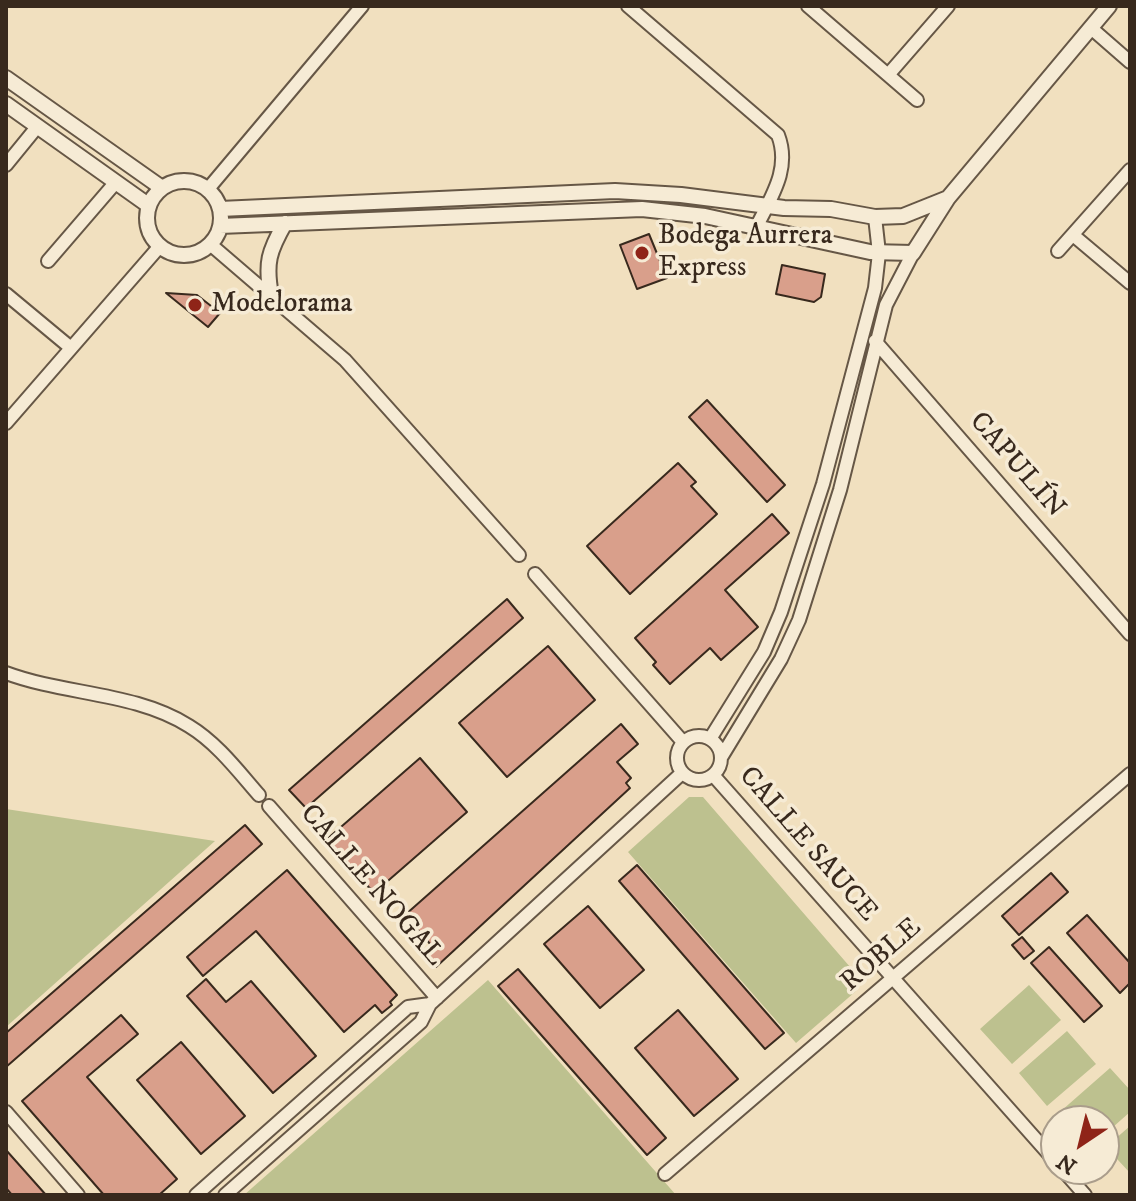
<!DOCTYPE html>
<meta charset="utf-8">
<style>
body{margin:0}
#map{position:relative;width:1136px;height:1201px;overflow:hidden;background:#f1e0bf;font-family:"IM FELL DW Pica",serif}
canvas{display:block}
.frame{position:absolute;inset:0;border:8px solid #38291d;pointer-events:none}
.north{position:absolute;left:1040px;top:1105px;width:80px;height:80px;box-sizing:border-box;background:#f6ebd5;border:2px solid #aa9d8b;border-radius:50%;rotate:215deg;font-size:22px;font-weight:700;line-height:32px;text-align:center;color:#38291d}
.north::after{content:'';display:block;margin:auto;width:28px;height:36px;background:#8f2418;clip-path:polygon(50% 0,100% 100%,50% 72%,0 100%)}
</style>
<div id="map">
<canvas width="1136" height="1201"></canvas>
<div class="frame"></div>
<div class="north">N</div>
</div>
<script>
const g = document.querySelector('canvas').getContext('2d');
g.lineJoin = 'round';
function fillPath(path, color) {
  g.fillStyle = color;
  g.fill(path, 'evenodd');
}
function trace(path, color, width, dash) {
  g.strokeStyle = color;
  g.lineWidth = width;
  g.lineCap = dash ? 'butt' : 'round';
  g.setLineDash(dash || []);
  g.stroke(path);
}
function label(font, color, halo, rows, align = 'center') {
  g.font = font + ' "IM FELL DW Pica",serif';
  g.lineWidth = 7;
  g.setLineDash([]);
  g.textBaseline = 'middle';
  g.strokeStyle = halo;
  g.fillStyle = color;
  for (const [text, x, y, turn = 0] of rows) {
    g.save();
    g.translate(x, y);
    g.rotate((+turn || 0) * Math.PI / 180);
    g.textAlign = isNaN(turn) ? turn : align;
    if (halo) g.strokeText(text, 0, 0);
    g.fillText(text, 0, 0);
    g.restore();
  }
}
const green = new Path2D(`
 M689,797H703L857,975L858,986L855,992L796,1043L628,852Z
 M6,809L215,841L6,1027Z
 M488,980L676,1195H244Z
 M1029,985L1061,1020L1012,1064L980,1029Z
 M1067,1031L1096,1064L1047,1106L1019,1073Z
 M1110,1068L1130,1090V1112L1104,1135V1121H1070L1061,1111Z
 M1130,1126V1173L1106,1147Z`);
const building = new Path2D(`
 M649,234L667,278L637,289L620,245Z
 M782,265L825,274L821,297L814,302L776,294Z
 M166,293L197,295L220,313L208,327Z
 M707,400L785,485L767,502L689,417Z
 M678,463L696,482L691,486L717,514L630,594L587,546Z
 M772,514L789,533L725,590L758,627L721,660L710,648L670,684L653,665L656,662L635,638Z
 M507,599L523,618L306,808L289,790Z
 M548,646L595,700L507,777L459,723Z
 M621,724L638,744L617,762L631,778L626,783L630,788L436,967L423,952L431,945L405,915Z
 M420,758L467,812L374,893L326,840Z
 M245,825L262,844L6,1067V1033Z
 M637,865L784,1033L765,1049L619,881Z
 M287,870L397,995L390,1002L392,1005L382,1013L375,1005L344,1032L256,931L203,976L187,957Z
 M1051,873L1068,892L1019,935L1002,916Z
 M588,906L644,970L600,1008L544,944Z
 M1087,915L1130,963V983L1120,993L1067,933Z
 M1022,937L1034,951L1024,959L1012,945Z
 M1049,947L1102,1006L1084,1022L1031,963Z
 M518,969L666,1138L647,1155L498,986Z
 M206,979L226,1002L251,981L316,1056L273,1093L187,996Z
 M678,1010L738,1079L694,1116L635,1048Z
 M121,1015L138,1034L87,1077L177,1179L159,1195H104L22,1101Z
 M181,1042L245,1116L201,1154L137,1080Z
 M6,1150L46,1195H12L6,1188Z`);
const minor = new Path2D(`
 M628,6L778,135C791,169 771,197 757,226
 M808,6L917,100
 M1091,28L1130,62
 M888,75L948,6
 M6,165L37,127
 M208,189L362,6
 M1073,235L1130,283
 M210,244L345,360L519,555
 M1058,251L1130,170
 M48,261L116,182
 M6,294L71,348
 M875,341L1130,634
 M6,423L160,246
 M535,574L683,742
 M6,673C65,695 135,692 189,726C217,743 238,771 259,795
 M677 758a22 22 0 1 1 44 0a22 22 0 1 1-44 0Z
 M710,739L764,652L781,612L823,484L875,288L879,253L875,217
 M722,756L781,659L799,620L840,490L886,305L913,253
 M713,775L1056,1162
 M269,806L437,998
 M6,1112L78,1195
 M1062,1169L1085,1195
 M665,1174L1130,774
 M196,1195L408,1007L430,1004
 M225,1195L421,1022L430,1004L682,773`);
const tertiary = new Path2D(`
 M6,78L162,188
 M6,104L148,205
 M147 218a37 37 0 1 1 74 0a37 37 0 1 1-74 0Z
 M220,209L615,191L681,195L784,208L831,209L875,217L903,216L948,198
 M220,226L642,209L705,216L870,252L913,253L948,198L1109,6
 M271,295C265,263 269,251 285,223`);
const markers = [
 [642,253,8,"#8f2418"],
 [195,305,8,"#8f2418"]
];
const poiNames = [
 ["Bodega Aurrera",658,237],
 ["Express",658,269],
 ["Modelorama",211,305]
];
const streetNames = [
 ["CAPULÍN",1016,466,49],
 ["CALLE SAUCE",807,845,49],
 ["CALLE NOGAL",371,886,49],
 ["ROBLE",882,956,-41]
];
fillPath(green, '#bdc18f');
fillPath(building, '#d99f8b');
trace(building, '#38291d', 2);
trace(minor, '#665746', 16);
trace(tertiary, '#665746', 18);
trace(minor, '#f6ebd5', 12);
trace(tertiary, '#f6ebd5', 14);
for (const [x, y, r, color] of markers) {
  const dot = new Path2D();
  dot.arc(x, y, r, 0, 2 * Math.PI);
  g.fillStyle = color;
  g.fill(dot);
  trace(dot, '#f6ebd5', 3);
}
label('28px', '#38291d', '#f6ebd5', poiNames, 'left');
label('28px', '#38291d', '#f6ebd5', streetNames);
</script>
